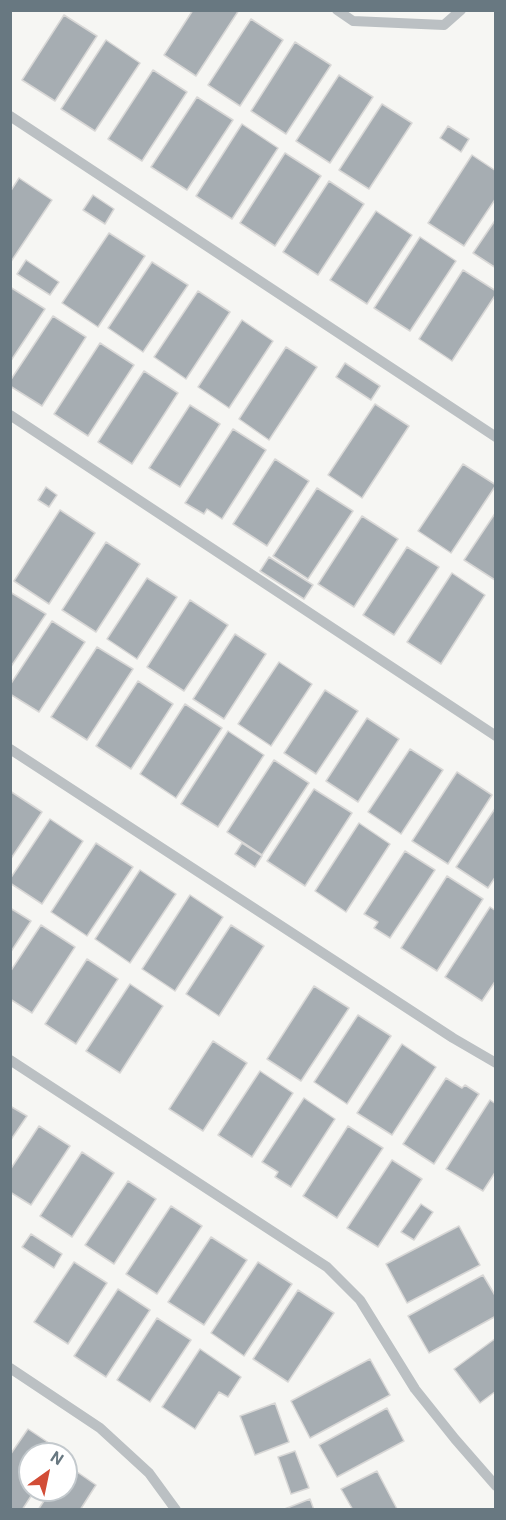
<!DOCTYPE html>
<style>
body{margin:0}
#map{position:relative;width:506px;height:1520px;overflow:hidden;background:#f6f6f3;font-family:Roboto,sans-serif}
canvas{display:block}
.frame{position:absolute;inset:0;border:12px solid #687881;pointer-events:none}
.north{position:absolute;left:18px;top:1442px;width:60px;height:60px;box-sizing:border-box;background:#fff;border:2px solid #c3c9cd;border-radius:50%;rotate:33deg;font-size:16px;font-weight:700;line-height:24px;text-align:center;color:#687881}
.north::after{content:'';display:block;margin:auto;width:21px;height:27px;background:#d24d37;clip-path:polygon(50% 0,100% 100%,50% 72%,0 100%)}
</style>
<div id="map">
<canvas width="506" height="1520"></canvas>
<div class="frame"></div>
<div class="north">N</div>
</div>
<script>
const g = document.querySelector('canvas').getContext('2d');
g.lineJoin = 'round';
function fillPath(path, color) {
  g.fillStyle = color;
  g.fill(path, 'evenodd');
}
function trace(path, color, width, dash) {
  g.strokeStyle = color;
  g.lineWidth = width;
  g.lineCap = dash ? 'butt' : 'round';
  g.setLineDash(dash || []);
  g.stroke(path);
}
const building = new Path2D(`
 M193,10H239L196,76L164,55Z
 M64,15L97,36L55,101L22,80Z
 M251,19L283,40L240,106L208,85Z
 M106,40L140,63L95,131L61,109Z
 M295,42L331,65L286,134L251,111Z
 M153,70L187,92L142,161L108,139Z
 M339,75L373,97L330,163L296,141Z
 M197,97L233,120L187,190L151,167Z
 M382,104L412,123L369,189L339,170Z
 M242,124L278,148L232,219L196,196Z
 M448,126L469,139L461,152L440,138Z
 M285,153L321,176L275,246L240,223Z
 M472,155L496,171V198L464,246L428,223Z
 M19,178L52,200L10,263V192Z
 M329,181L364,204L318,275L283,252Z
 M93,195L114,209L105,224L83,210Z
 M376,211L412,235L367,304L330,280Z
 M496,219V268L473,253Z
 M109,233L145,256L98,327L62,303Z
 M420,237L456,261L410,331L374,308Z
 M26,260L59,282L50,295L17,274Z
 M152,262L188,285L143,352L108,328Z
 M463,270L496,291V294L452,361L419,339Z
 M10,287L45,309L10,362Z
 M198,291L230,312L186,379L154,357Z
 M53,316L86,337L42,406L10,386V381Z
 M242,320L273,341L229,408L198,387Z
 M100,343L134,365L88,436L54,414Z
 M286,347L317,367L269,440L239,419Z
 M345,363L380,386L371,400L336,377Z
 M144,371L178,393L132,464L98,442Z
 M375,404L409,426L362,498L328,475Z
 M190,405L220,424L180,487L149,468Z
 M233,429L266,450L222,519L207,509L204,514L185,503Z
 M275,459L309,481L267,546L233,524Z
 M463,464L496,485L451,553L418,531Z
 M46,487L57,495L49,507L38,500Z
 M317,488L353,511L308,579L273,556Z
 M60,510L95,533L49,604L14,581Z
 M496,512V579L495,580L464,560Z
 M362,516L398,539L354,607L318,584Z
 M106,542L140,564L96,632L62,610Z
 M407,547L439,567L394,635L363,615Z
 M269,557L313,585L304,599L260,571Z
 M452,573L485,595L441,664L407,642Z
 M147,578L177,597L137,659L107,639Z
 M10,592L46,614L10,668Z
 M190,600L228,625L184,691L147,667Z
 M52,621L85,642L39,712L10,694V685Z
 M235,634L266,654L224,719L193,699Z
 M97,647L133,669L87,740L51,717Z
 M279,662L312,684L271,746L238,724Z
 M138,681L173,704L131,769L96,746Z
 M325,690L358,711L316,774L284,753Z
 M185,704L222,728L176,798L140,774Z
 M367,718L399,739L358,802L326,781Z
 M228,731L264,755L218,827L181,804Z
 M410,749L443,770L401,834L368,812Z
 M274,760L309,783L262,855L227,832Z
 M457,772L492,795L448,864L412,841Z
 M314,789L352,813L305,886L267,861Z
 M10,791L42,812L10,860Z
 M496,807V876L488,888L456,867Z
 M50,819L83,841L42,904L10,883V879Z
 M359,823L390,844L346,912L315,891Z
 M96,843L133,867L87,936L51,912Z
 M242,843L262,856L255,867L235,854Z
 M405,851L435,870L390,938L374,928L378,922L364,914Z
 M140,870L176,894L130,963L95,939Z
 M447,876L483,899L437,971L401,948Z
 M190,895L223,917L175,991L142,969Z
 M490,907L496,911V980L482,1001L445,977Z
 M10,908L31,921L10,953Z
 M41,925L75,947L32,1013L10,999V972Z
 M231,925L264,946L219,1016L186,994Z
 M87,959L118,979L76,1044L45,1024Z
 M130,984L163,1006L120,1073L86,1051Z
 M314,986L349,1008L301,1081L267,1059Z
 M358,1015L391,1036L347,1104L314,1082Z
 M213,1041L247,1063L203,1131L169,1109Z
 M402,1044L436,1067L392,1135L357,1113Z
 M260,1071L293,1093L252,1157L218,1135Z
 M446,1078L462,1088L465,1085L479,1094L434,1164L403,1144Z
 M304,1098L335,1119L291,1187L275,1177L278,1172L262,1162Z
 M490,1100L496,1104V1171L483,1191L446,1169Z
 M10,1106L27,1116L10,1141Z
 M39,1126L70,1146L31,1205L10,1192V1170Z
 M348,1126L383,1148L337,1218L303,1196Z
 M82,1152L114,1173L72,1237L40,1216Z
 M392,1160L422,1179L378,1247L347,1228Z
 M128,1181L156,1199L114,1264L85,1245Z
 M421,1204L433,1212L414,1240L401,1232Z
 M171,1206L202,1226L157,1294L126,1274Z
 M459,1226L480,1265L407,1303L386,1264Z
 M31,1234L62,1254L54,1268L22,1247Z
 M211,1237L247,1260L204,1325L168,1302Z
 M74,1262L107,1283L68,1344L34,1322Z
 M258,1262L292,1284L244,1356L211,1333Z
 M483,1275L496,1297V1316L429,1353L408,1316Z
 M118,1289L150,1310L106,1377L74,1356Z
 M298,1290L334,1313L288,1382L253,1359Z
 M157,1318L191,1340L150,1402L117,1380Z
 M496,1338V1391L480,1403L454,1369Z
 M200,1349L241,1377L228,1397L219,1392L195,1429L162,1407Z
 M370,1359L390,1395L310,1438L291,1401Z
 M275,1403L289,1442L255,1455L240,1416Z
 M387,1408L404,1441L337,1477L319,1445Z
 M28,1429L61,1451L59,1454H30V1490H35L22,1510H10V1455Z
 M295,1451L309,1488L291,1494L278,1457Z
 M67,1465L96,1485L80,1510H38L51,1490H66V1467Z
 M377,1471L397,1509L353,1510L341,1489Z
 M310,1499L314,1510H282Z`);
const minor = new Path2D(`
 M337,10L353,21L444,25L461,10
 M10,116L496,437
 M10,415L496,736
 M10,749L453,1038L496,1063
 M10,1060L327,1267L360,1300L415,1389L455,1439L496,1486
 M10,1368L100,1428L149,1473L176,1510`);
fillPath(building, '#a6adb2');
trace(building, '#d8d7d6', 1.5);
trace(minor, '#bbc0c3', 10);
</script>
